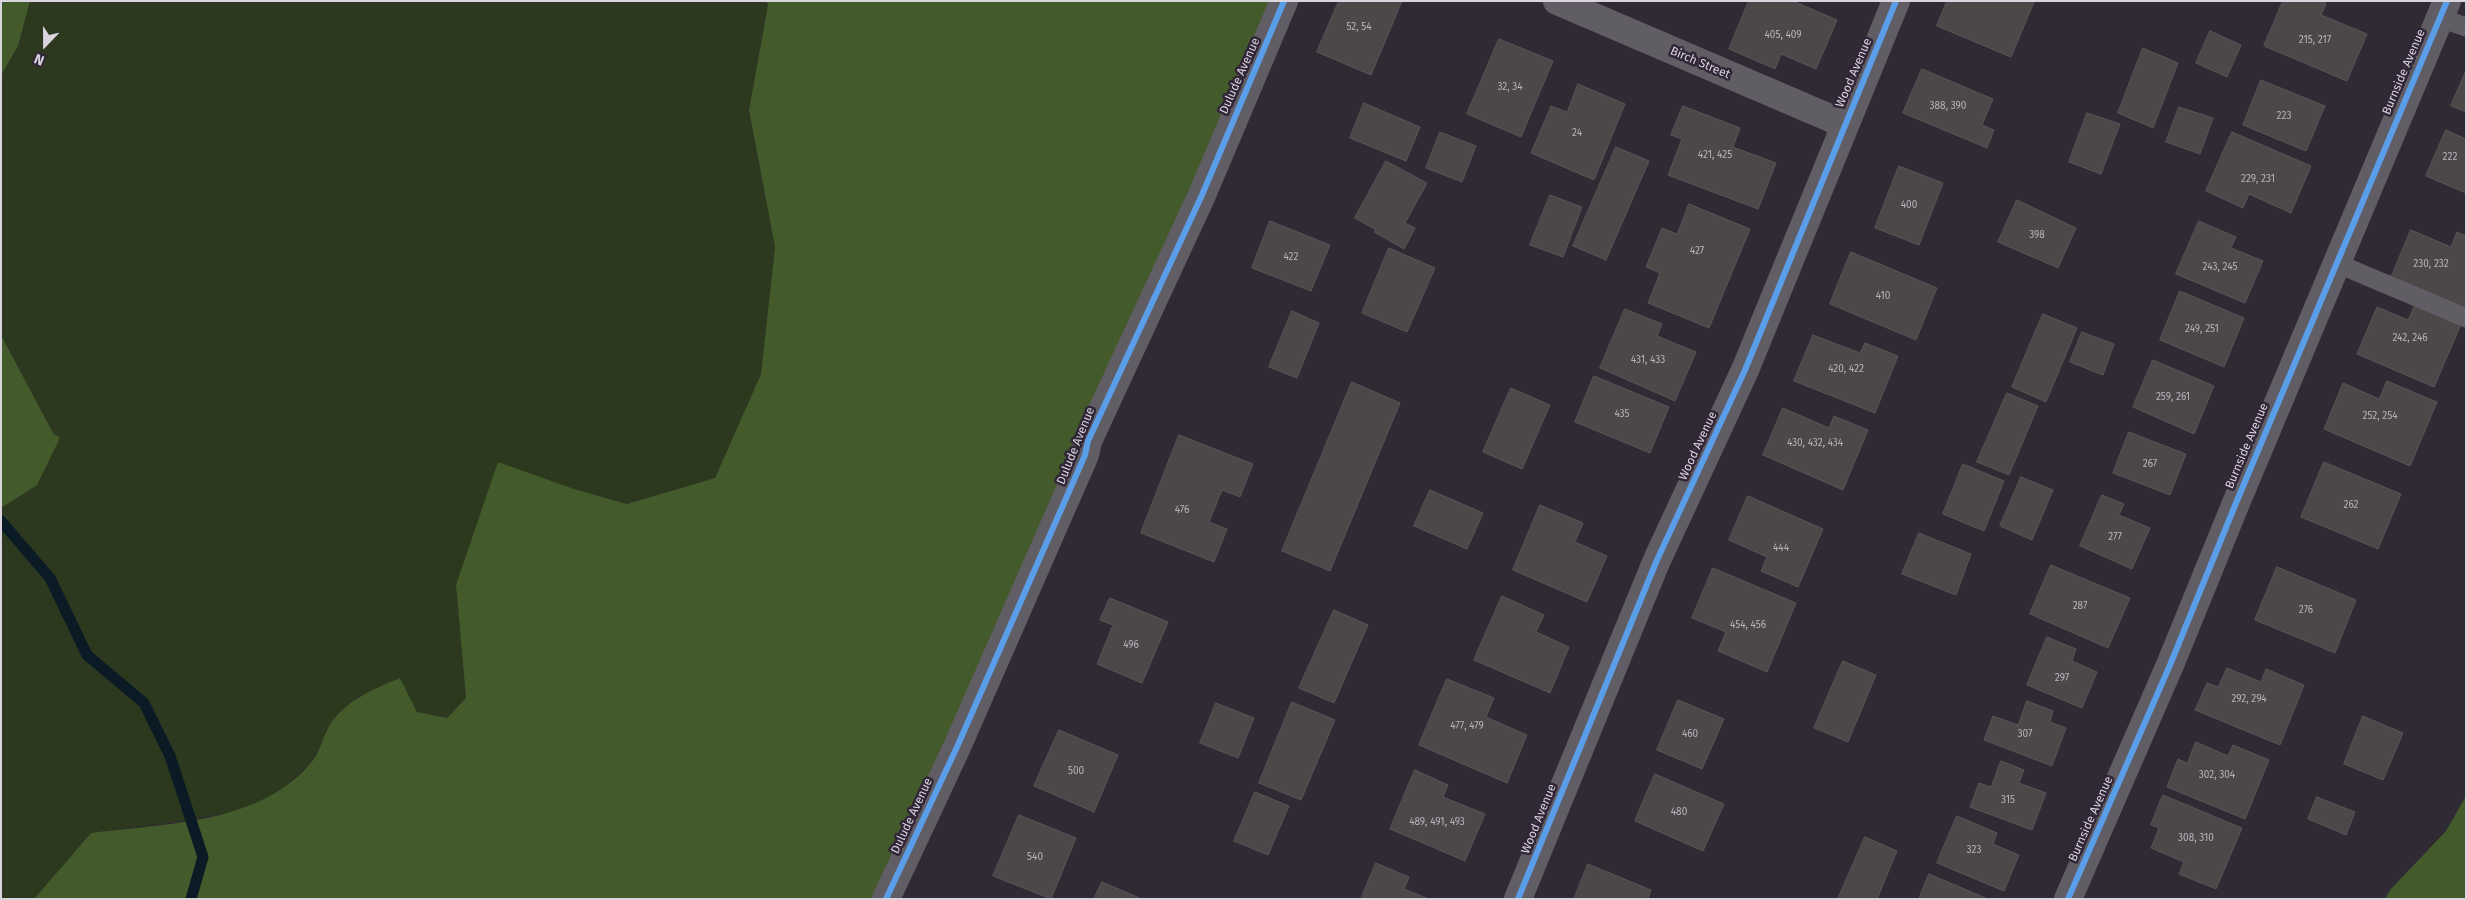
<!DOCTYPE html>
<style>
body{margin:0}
#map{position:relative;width:2467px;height:900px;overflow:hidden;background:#2f2a33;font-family:"Fira Sans",sans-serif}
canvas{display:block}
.frame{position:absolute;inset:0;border:2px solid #dad4df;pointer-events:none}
.north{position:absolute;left:20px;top:20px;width:50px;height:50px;-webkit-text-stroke:4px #302637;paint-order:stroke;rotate:202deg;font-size:14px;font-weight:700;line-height:20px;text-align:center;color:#dad4df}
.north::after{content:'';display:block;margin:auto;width:18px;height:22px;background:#dad4df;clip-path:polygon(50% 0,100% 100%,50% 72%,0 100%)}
</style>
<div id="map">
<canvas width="2467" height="900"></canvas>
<div class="frame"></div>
<div class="north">N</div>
</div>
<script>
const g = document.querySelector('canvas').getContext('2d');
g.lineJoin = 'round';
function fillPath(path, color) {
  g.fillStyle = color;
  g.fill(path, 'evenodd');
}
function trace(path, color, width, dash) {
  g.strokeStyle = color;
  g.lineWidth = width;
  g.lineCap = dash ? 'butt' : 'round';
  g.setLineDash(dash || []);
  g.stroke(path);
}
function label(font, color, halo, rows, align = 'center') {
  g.font = font + ' "Fira Sans",sans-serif';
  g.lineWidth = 5;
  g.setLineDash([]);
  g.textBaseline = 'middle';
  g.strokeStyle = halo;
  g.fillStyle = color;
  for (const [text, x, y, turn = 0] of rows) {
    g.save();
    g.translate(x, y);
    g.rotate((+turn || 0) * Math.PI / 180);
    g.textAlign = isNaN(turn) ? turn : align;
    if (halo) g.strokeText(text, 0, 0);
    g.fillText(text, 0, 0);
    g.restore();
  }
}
const green = new Path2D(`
 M30,1H766L768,5L749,110L775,247L761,374L715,478L627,504L574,489L456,585L466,698L447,718L417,712L400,678L358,697L332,723L311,763L279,792L242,810L182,821L91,833L34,899H1V508L37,485L60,438L53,433L1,335V75L18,46Z`);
const forest = new Path2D(`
 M1,1H30L18,46L1,75Z
 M766,1H1275L885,899H34L91,833C165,823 257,825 310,764C320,753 323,735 331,723C348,699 374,689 400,678L417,712L447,718L466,698L456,585L498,462L574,489L627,504L715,478L761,374L775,247L749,110L768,5Z
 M1,335L53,433L60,438L37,485L1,508Z
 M2466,796V899H2385L2390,890L2446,831Z`);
const stream = new Path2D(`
 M1,521L50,578L87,655L144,703L170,756L203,857L191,899`);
const building = new Path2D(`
 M1339,1H1402L1371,75L1317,52Z
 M1749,1H1793L1837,20L1816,69L1781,54L1775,69L1729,49Z
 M1947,1H2033L2034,2L2011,57L1937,26Z
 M2283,1H2321L2326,4L2321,15L2367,34L2347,81L2264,46Z
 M2210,31L2241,45L2227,77L2196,63Z
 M1499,39L1553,61L1521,137L1467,114Z
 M2143,48L2178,63L2153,128L2118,113Z
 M1922,69L1993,99L1982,125L1994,130L1987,148L1903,113Z
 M2466,71V112L2451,106Z
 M2261,80L2325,106L2306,151L2243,125Z
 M1578,84L1625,104L1594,180L1531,153L1551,106L1567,112Z
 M1364,103L1420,127L1406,161L1350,138Z
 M1683,106L1740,128L1733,147L1776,163L1758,209L1668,175L1682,139L1671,135Z
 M2179,107L2213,118L2200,154L2166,142Z
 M2087,113L2120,124L2101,174L2069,162Z
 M2446,130L2466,139V193L2426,176Z
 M1440,132L1476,146L1462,182L1426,168Z
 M2232,132L2311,166L2291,213L2249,194L2243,208L2206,191Z
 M1616,147L1649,161L1606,260L1573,246Z
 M1386,161L1427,183L1405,223L1415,228L1404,249L1374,232L1376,230L1355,218Z
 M1899,166L1943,183L1919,245L1875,228Z
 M1550,195L1582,207L1563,257L1530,245Z
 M2017,200L2076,228L2058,268L1998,242Z
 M1689,204L1750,229L1709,328L1648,303L1660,273L1646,267L1662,228L1677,234Z
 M1270,221L1330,245L1311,291L1252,268Z
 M2199,221L2236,237L2231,248L2263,261L2245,303L2176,274Z
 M2411,230L2451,247L2457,232L2466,236V312L2390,280Z
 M1389,248L1435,268L1407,332L1362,313Z
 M1851,252L1937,288L1916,340L1830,304Z
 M2180,291L2244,318L2224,367L2160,340Z
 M2416,303L2462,322L2434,387L2357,354L2377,307L2408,320Z
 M1625,309L1662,324L1657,336L1696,352L1675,401L1600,368Z
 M1292,311L1319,323L1297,378L1269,367Z
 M2043,314L2077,328L2046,402L2012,387Z
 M2082,332L2114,344L2103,375L2070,362Z
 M1813,335L1860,353L1865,343L1898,356L1875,413L1794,381Z
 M2153,360L2214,386L2194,434L2133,407Z
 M1594,376L1669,407L1650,453L1575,422Z
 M2387,381L2437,402L2410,466L2324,429L2343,383L2379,399Z
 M1352,382L1400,403L1330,571L1282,551Z
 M1511,388L1550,405L1522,469L1483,452Z
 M2007,393L2038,406L2009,475L1977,462Z
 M1783,408L1829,428L1834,416L1868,430L1843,490L1763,455Z
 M2129,432L2186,454L2170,495L2113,473Z
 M1179,435L1253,464L1240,497L1222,490L1209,522L1227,529L1214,562L1141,533Z
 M2324,462L2401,494L2378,549L2301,517Z
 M1963,464L2004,481L1984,531L1943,514Z
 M2021,477L2053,490L2032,540L2000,526Z
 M1430,490L1483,513L1467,549L1414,526Z
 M2102,495L2124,504L2119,515L2150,528L2132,569L2080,546Z
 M1748,496L1823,529L1798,587L1761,571L1767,557L1729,540Z
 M1540,505L1583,523L1575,542L1607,556L1587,602L1513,570Z
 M1919,533L1971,554L1956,595L1902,574Z
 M2051,565L2130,598L2108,648L2030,614Z
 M2277,567L2356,600L2335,653L2255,620Z
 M1713,568L1796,603L1767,672L1718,651L1726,632L1692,618Z
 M1502,596L1544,615L1536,632L1569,647L1550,693L1474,660Z
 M1110,598L1168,622L1142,683L1097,664L1113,625L1100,620Z
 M1334,610L1368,625L1334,703L1299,688Z
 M2047,637L2076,649L2072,661L2097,672L2082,708L2027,685Z
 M1843,661L1876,675L1848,742L1814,728Z
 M2227,668L2261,682L2266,669L2304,685L2280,745L2195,710L2207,683L2218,687Z
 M1447,679L1494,698L1486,717L1527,735L1507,783L1419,745Z
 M1678,700L1724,719L1702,769L1657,750Z
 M2027,701L2053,711L2050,722L2066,728L2052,766L1984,740L1993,716L2018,725Z
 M1292,702L1335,720L1301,800L1259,783Z
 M1216,703L1254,718L1238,758L1200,743Z
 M2363,716L2403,733L2383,780L2344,764Z
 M1059,730L1118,755L1094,812L1034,786Z
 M2196,742L2228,756L2233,745L2269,760L2245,819L2167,787L2178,759L2187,763Z
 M2001,761L2024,770L2019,783L2046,793L2032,830L1970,807L1979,783L1991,787Z
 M1415,770L1448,785L1443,797L1485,814L1465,861L1390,829Z
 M1655,774L1724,804L1703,851L1635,821Z
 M1255,792L1289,806L1268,855L1234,841Z
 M2163,795L2242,828L2216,889L2179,874L2184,862L2151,848L2159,828L2151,825Z
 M2317,797L2355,812L2346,835L2308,819Z
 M1019,815L1076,838L1051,899L993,876Z
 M1957,816L1997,833L1993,844L2019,855L2004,891L1937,863Z
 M1865,837L1897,851L1877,899H1838Z
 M1376,863L1409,877L1404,889L1429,899H1361Z
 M1588,864L1651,890L1648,899H1574Z
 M1929,874L1988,899H1919Z
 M1102,882L1142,899H1094Z`);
const service = new Path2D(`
 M2440,18L2466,27
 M2336,263L2466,318`);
const minor = new Path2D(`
 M1557,1L1844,124
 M886,899L957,747L1085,455L1088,441L1202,195L1284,1
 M2068,899L2170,665L2236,503L2447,1`);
const tertiary = new Path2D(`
 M1518,899L1657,560L1745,370L1896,1`);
const cycleway = new Path2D(`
 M886,899L957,747L1085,455L1088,441L1202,195L1284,1
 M1518,899L1657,560L1745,370L1896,1
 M2068,899L2170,665L2236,503L2447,1`);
const numberNames = [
 ["52, 54",1359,27],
 ["405, 409",1783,35],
 ["215, 217",2315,40],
 ["32, 34",1510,87],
 ["388, 390",1948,106],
 ["223",2284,116],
 ["24",1577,133],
 ["421, 425",1715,155],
 ["222",2450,157],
 ["229, 231",2258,179],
 ["400",1909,205],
 ["398",2037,235],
 ["427",1697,251],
 ["422",1291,257],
 ["230, 232",2431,264],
 ["243, 245",2220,267],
 ["410",1883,296],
 ["249, 251",2202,329],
 ["242, 246",2410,338],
 ["431, 433",1648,360],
 ["420, 422",1846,369],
 ["259, 261",2173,397],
 ["435",1622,414],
 ["252, 254",2380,416],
 ["430, 432, 434",1815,443],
 ["267",2150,464],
 ["262",2351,505],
 ["476",1182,510],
 ["277",2115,537],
 ["444",1781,548],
 ["287",2080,606],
 ["276",2306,610],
 ["454, 456",1748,625],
 ["496",1131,645],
 ["297",2062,678],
 ["292, 294",2249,699],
 ["477, 479",1467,726],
 ["460",1690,734],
 ["307",2025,734],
 ["500",1076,771],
 ["302, 304",2217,775],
 ["315",2008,800],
 ["480",1679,812],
 ["489, 491, 493",1437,822],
 ["308, 310",2196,838],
 ["323",1974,850],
 ["540",1035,857]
];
const streetNames = [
 ["Birch Street",1700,63,23],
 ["Burnside Avenue",2404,72,-67],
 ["Wood Avenue",1854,73,-67],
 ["Dulude Avenue",1240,76,-66],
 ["Dulude Avenue",1076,446,-68],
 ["Wood Avenue",1698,446,-65],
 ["Burnside Avenue",2247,446,-67],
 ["Dulude Avenue",912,816,-65],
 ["Wood Avenue",1539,819,-68],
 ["Burnside Avenue",2091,819,-66]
];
fillPath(green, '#2c391f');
fillPath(forest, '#435a2a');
trace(stream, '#0a1b26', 11);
fillPath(building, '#4e474a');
trace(building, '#5b5457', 1);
trace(service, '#615d64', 19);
trace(minor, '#615d64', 28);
trace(tertiary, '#615d64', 28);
trace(cycleway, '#5a9eea', 6);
label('10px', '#b7b1ba', null, numberNames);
label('12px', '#dad4df', '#302637', streetNames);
</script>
